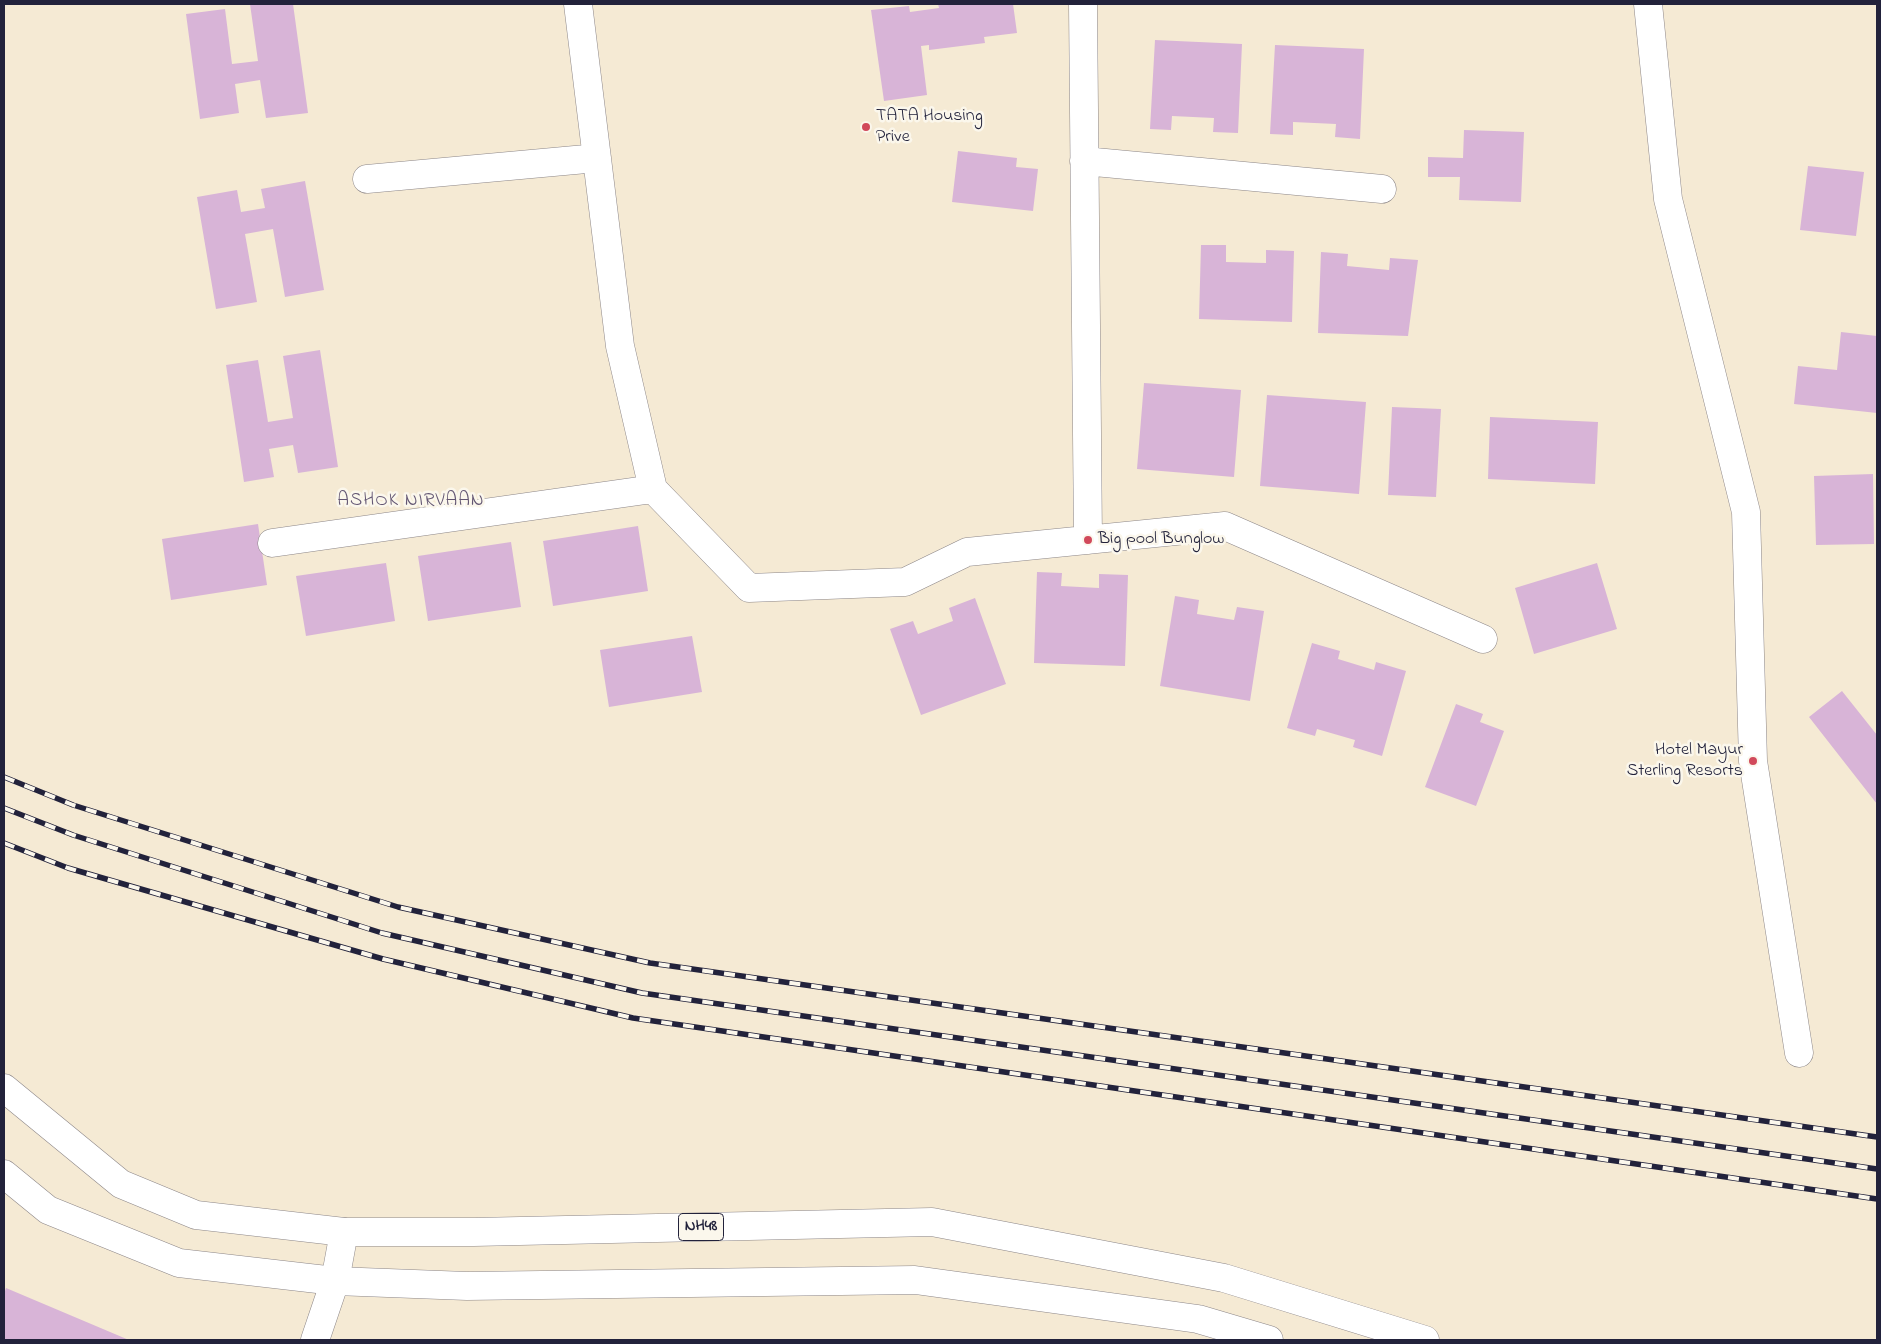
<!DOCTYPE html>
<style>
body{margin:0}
#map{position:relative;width:1881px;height:1344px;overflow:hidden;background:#f5ead4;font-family:"Indie Flower",sans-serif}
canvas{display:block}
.frame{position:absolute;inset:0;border:5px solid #22223b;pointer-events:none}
</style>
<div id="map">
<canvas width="1881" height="1344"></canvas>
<div class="frame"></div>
</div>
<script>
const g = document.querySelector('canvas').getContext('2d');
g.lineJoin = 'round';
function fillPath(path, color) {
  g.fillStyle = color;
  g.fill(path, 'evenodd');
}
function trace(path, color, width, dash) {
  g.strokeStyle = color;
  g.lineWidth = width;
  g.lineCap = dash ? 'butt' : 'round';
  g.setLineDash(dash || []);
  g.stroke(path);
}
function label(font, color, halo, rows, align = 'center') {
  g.font = font + ' "Indie Flower",sans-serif';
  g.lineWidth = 5;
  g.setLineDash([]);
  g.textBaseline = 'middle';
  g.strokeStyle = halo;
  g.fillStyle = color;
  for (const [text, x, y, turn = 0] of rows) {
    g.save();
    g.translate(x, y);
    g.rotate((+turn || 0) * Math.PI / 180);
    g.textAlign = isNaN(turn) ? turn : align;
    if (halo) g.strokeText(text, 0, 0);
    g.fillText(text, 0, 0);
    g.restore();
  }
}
const building = new Path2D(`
 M250,4H293L308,113L266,118L260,80L235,84L239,113L200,119L186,14L225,9L232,64L258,61Z
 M938,4H1013L1017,33L984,37L985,43L929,50V45L921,46L927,95L884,101L871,10L909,6L910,12L939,8Z
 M1155,40L1242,44L1238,133L1213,132L1214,118L1172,116L1171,130L1150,129Z
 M1275,45L1364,49L1360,139L1335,137L1336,124L1293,122V135L1270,134Z
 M1464,130L1524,132L1521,202L1459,200L1460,177H1428V157L1463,158Z
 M958,151L1017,158L1016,167L1038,169L1033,211L952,202Z
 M1808,166L1864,172L1856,236L1800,230Z
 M305,181L324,290L285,297L273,229L245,234L257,302L216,309L197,197L237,190L241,212L265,208L261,189Z
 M1201,245H1226V262L1266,263V250L1294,251L1292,322L1199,319Z
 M1321,252L1348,254L1347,266L1389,270L1390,258L1418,260L1408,336L1318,333Z
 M1841,332L1877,336V413L1794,404L1798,366L1837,370Z
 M320,350L338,467L298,473L293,445L269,449L274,477L244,482L226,365L258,360L268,422L293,418L283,356Z
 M1144,383L1241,390L1234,477L1137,469Z
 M1267,395L1366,402L1359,494L1260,486Z
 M1392,407L1441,409L1436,497L1388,495Z
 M1490,417L1598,422L1595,484L1488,479Z
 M1873,474L1874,544L1816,545L1814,476Z
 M258,524L267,585L171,600L162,539Z
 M638,526L648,591L553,606L543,541Z
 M511,542L521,607L428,621L418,556Z
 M386,563L395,621L306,636L296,576Z
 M1597,563L1617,629L1534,654L1515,588Z
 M1037,572L1062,573L1061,586L1099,588V574L1128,575L1125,666L1034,663Z
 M1175,596L1199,600L1197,614L1234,620L1237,607L1264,611L1250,701L1160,686Z
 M975,598L1006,684L921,715L890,629L913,621L918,634L953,621L949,608Z
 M692,636L702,692L609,707L600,650Z
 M1312,643L1340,651L1338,659L1374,670L1376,662L1406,671L1382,756L1353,747L1355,740L1317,729L1315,736L1287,728Z
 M1842,691L1877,735V804L1809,717Z
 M1456,704L1483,714L1480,722L1504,731L1476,806L1425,787Z
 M6,1288L129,1340H4V1294Z`);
const minor = new Path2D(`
 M578,4L620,346L653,489L749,588L905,582L967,552L1225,526L1483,639
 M1083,4L1088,540
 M1648,4L1668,199L1746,512L1753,761L1799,1053
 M1084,161L1382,189
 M367,179L597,158
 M272,543L653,489
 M315,1340L335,1281L344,1232`);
const highway = new Path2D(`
 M4,1088L121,1184L196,1215L344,1232H474L932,1222L1224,1278L1425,1340
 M4,1174L48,1210L179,1263L335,1281L467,1286L915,1280L1198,1319L1269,1340`);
const rail = new Path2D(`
 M4,777L73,805L398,907L650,963L1877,1137
 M4,808L73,835L382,933L642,993L1877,1169
 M4,843L68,868L383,959L633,1018L1877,1199`);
const markers = [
 [866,127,5,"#d1495b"],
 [1088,540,5,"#d1495b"],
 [1753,761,5,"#d1495b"]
];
const shields = [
 [701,1227,45]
];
const shieldNames = [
 ["NH48",701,1227]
];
const poiNames = [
 ["TATA Housing",876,117],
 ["Prive",876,138],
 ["Big pool Bunglow",1098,540],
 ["Hotel Mayur",1743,751,"right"],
 ["Sterling Resorts",1743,772,"right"]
];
const neighbourhoodNames = [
 ["ASHOK NIRVAAN",411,502]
];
fillPath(building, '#d8b4d7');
trace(minor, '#8c8688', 29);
trace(highway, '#8c8688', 29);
trace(minor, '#fff', 28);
trace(highway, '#fff', 28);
trace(rail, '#22223b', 5.5);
trace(rail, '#fbf7ec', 4, [11]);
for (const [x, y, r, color] of markers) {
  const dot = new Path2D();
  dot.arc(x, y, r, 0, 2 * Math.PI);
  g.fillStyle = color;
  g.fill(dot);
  trace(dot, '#fbf7ec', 2);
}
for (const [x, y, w] of shields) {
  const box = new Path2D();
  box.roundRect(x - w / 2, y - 13.5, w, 27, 4);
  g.fillStyle = '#fbf7ec';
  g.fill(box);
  trace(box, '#22223b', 1);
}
label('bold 16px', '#22223b', null, shieldNames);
label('18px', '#22223b', '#fbf7ec', poiNames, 'left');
g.letterSpacing = '1px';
label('19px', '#625572', '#fbf7ec', neighbourhoodNames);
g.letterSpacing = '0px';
</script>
